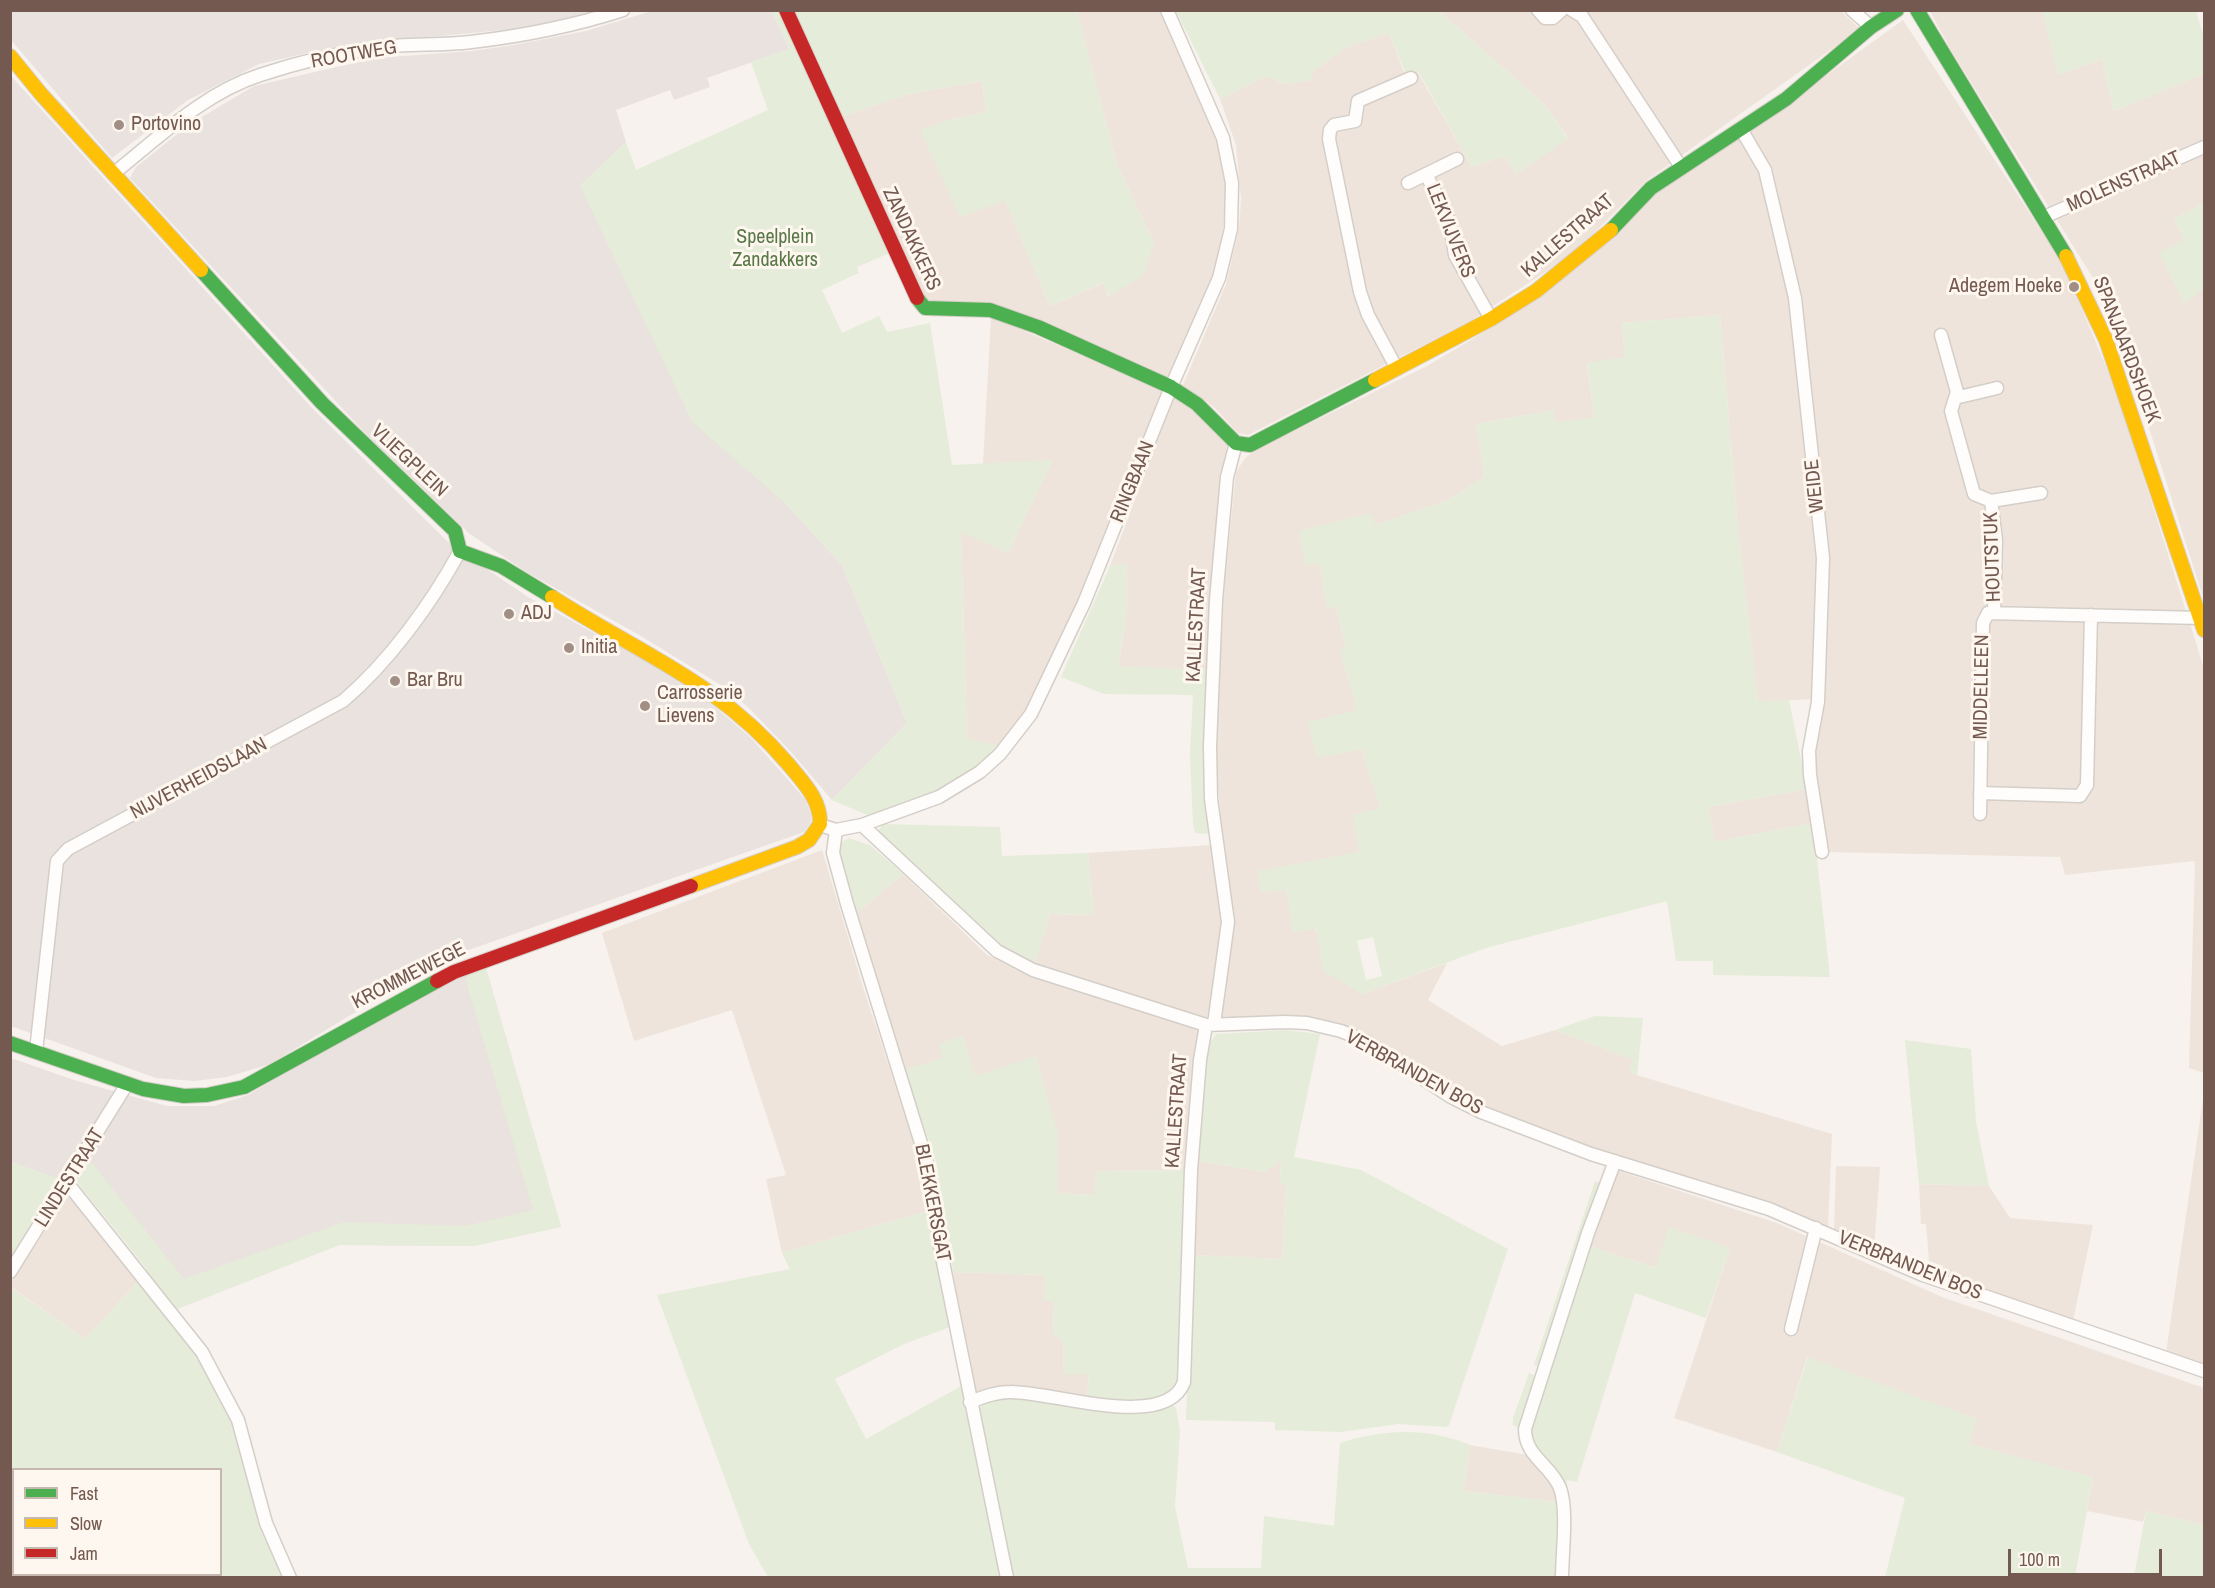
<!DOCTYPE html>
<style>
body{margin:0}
#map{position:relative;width:2215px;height:1588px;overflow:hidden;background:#f7f2ed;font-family:"Archivo Narrow",sans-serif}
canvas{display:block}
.frame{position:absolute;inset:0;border:12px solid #73594f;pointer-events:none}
.legend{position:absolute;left:12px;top:1468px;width:210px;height:108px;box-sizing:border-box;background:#fef7ef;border:2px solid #c6b8af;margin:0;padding:8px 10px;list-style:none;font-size:18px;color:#73594f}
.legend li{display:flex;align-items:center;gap:12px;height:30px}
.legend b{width:30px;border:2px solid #c6b8af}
.scale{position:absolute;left:2008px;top:1549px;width:154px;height:27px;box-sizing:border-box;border:3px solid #73594f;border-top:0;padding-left:8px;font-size:18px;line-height:21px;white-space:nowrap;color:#73594f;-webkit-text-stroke:4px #fef7ef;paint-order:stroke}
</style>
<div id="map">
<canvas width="2215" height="1588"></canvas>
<div class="frame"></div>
<ul class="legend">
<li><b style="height:8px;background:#4caf50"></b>Fast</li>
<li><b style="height:8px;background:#ffc107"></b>Slow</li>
<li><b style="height:8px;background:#c62828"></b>Jam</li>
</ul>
<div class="scale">100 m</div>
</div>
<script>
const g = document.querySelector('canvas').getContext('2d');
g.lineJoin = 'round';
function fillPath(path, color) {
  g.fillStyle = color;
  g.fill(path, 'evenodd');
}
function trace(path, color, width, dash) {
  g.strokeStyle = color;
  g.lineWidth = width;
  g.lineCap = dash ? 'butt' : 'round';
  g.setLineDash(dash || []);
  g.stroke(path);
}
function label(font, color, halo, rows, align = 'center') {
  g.font = font + ' "Archivo Narrow",sans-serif';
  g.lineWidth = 6;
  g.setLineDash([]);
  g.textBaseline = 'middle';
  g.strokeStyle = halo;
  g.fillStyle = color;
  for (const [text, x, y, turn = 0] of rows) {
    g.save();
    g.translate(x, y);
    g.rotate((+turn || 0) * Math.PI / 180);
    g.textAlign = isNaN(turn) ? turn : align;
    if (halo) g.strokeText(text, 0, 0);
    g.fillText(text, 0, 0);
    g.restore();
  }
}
const residential = new Path2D(`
 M1840,10L1860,29L1647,180L1573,254L1472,320L1248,435L1238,433L1214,407L1183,385L1226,284L1239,229L1241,199L1236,145L1220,99L1266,76L1284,84L1311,80L1312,72L1347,47L1389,33L1405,75L1417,71L1472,167L1505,156L1516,174L1568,138L1545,105L1439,11Z
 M1077,11H1161L1219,141L1227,188L1222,239L1213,282L1171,380L1028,318L927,304L840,117L908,94L982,81L986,112L951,119L960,216L1005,200L1050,306L1104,283L1108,296L1154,243L1117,165Z
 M1930,11H2042L2058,75L2102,59L2114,111L2204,74V203L2174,219L2184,240V303L2204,288V600L2134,381L2093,278L1951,50Z
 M1903,20L2063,264L2117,393L2204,668V1073L2189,1068L2195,861L2065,875L2060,857L1825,852L1813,768L1827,612L1800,297L1772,167L1748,132Z
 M1738,135L1761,173L1791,299L1819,560L1815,699L1758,702L1738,530L1720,315L1622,323L1625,358L1587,364L1594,418L1555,423L1553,410L1476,424L1485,477L1448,500L1376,525L1305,565L1320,563L1327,608L1336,606L1346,649L1340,651L1358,710L1317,757L1362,749L1380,808L1359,852L1259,872L1261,892L1286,889L1362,994L1447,963L1428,1000L1502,1046L1555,1030L1633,1060L1630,1073L1832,1134L1828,1228L1607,1154L1484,1108L1340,1025L1221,1019L1232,923L1216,769L1222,611L1236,472L1245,458L1257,449L1427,366L1506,319L1658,191Z
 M991,317L1166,391L1046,676L1028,712L1001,746L967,739L961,531L1008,553L1052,461L983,464Z
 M1173,398L1205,419L1227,445L1221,477L1208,670L1118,667L1126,619L1127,564L1110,566Z
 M1807,789L1813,823L1715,842L1708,807Z
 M1211,845L1223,923L1209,1012L1200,1035L1185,1170L1096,1171L1095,1195L1056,1193L1058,1134L974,1076L963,1036L944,1058L904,1070L854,915L903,874L987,955L1030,977L1050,914L1094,915L1088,853Z
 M822,850L863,987L925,1177L927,1211L782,1253L766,1179L786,1175L732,1010L634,1041L602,933Z
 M2204,1092V1366L2166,1353Z
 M1281,1159L1280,1185H1286L1282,1259L1192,1255L1198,1161L1265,1172Z
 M1836,1166L1880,1167L1874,1249L1834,1231Z
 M1616,1170L1777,1223L1942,1297L2204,1388V1525L2146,1511L2143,1522L2087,1511L2093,1477L1968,1444L1976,1419L1807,1358L1777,1452L1674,1418L1730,1248L1656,1268L1589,1246Z
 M1919,1184L1989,1186L2010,1218L2093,1225L2073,1321L1942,1278L1943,1266L1929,1261L1926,1224H1921Z
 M69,1195L138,1282L85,1339L11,1287V1282Z
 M953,1272L1046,1275L1044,1301H1054L1053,1334L1063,1341L1064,1374H1089L1087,1399L1001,1387L973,1392Z
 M1470,1445L1528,1455L1556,1487L1559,1502L1464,1491Z`);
const industrial = new Path2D(`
 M10,11H607L535,27L343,45L259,64L188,100L112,158L11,40Z
 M652,11H772L789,49L707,78L710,87L674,100L670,90L616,110L626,142L580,186L786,504L842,565L907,723L832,800L792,753L750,709L724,687L641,636L525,571L470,534L366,434L130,178L136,167L190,124L254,86L376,58L472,51L514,45L586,31Z
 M10,75L310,406L451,545L528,597L651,664L709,702L751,738L805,799L811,814V822L804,832L443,959L270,1064L227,1077L194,1081L156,1078L11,1026Z
 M485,965L561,1227L473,1246L339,1245L177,1309L145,1272L147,1269L77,1182L64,1181L11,1162V1058L74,1080L167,1106H214L248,1095L363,1027Z`);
const green = new Path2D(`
 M772,11H783L892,252L857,267L859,273L822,290L842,333L879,316L887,332L930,323L952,465L1053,460L1008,553L961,532L967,738L1001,746C962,780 919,806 867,815L832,800L907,723L842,565L786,504L692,422L580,186L626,142L636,170L768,110L751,62L789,49Z
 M792,11H1077L1117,165L1154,243L1143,276L1109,296L1103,283L1050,306L1005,201L960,217L920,130L951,119L986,112L982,81L908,94L840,117Z
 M1176,11H1439L1545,105L1568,139L1516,174L1505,156L1472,167L1418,71L1406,75L1389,33L1347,47L1312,72V80L1284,84L1266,76L1220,99Z
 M2042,11H2196L2204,38V74L2114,111L2102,59L2058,75Z
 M2204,203V288L2184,304L2159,252L2184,240L2174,219Z
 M1720,315L1738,530L1758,701L1789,700L1807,789L1708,807L1715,842L1813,823L1830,977L1713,975V961H1676L1667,901L1486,948L1362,994L1322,970L1317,929L1293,932L1286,890L1261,892L1258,871L1359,852L1353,815L1380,808L1362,749L1317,758L1308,722L1357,710L1340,651L1346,648L1336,606L1327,609L1320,563L1305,566L1299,531L1370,513L1376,525L1448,500L1485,477L1476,424L1553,410L1556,422L1594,418L1587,363L1625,357L1622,323ZM1373,937L1382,976L1366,980L1357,941Z
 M1127,563L1126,619L1118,666L1208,670L1210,834L1195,833L1193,824L1190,754L1193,695L1104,694L1061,677L1110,566Z
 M883,824L1000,827L1002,856L1088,853L1094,915L1050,914L1034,967L999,948L880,839L878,831Z
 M849,838L870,845L903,874L854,915L836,845Z
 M485,965L561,1227L473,1246L339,1245L177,1309L145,1272L147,1269L77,1182L89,1159L184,1279L344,1222L465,1226L533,1210L466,982L467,973Z
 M1595,1016L1643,1018L1637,1075L1629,1073L1633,1060L1555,1030Z
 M1285,1030L1320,1034L1294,1157L1361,1170L1508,1249L1449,1425L1446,1427L1398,1424L1340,1432L1275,1430V1422L1186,1420L1192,1255L1282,1259L1286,1185H1280L1281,1160L1265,1172L1198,1161L1207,1047L1216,1034Z
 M963,1035L975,1076L1036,1056L1058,1134L1057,1193L1094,1195L1096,1171L1185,1170L1180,1371L1178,1387C1151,1408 1119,1402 1087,1399L1089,1374L1064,1375L1063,1341L1053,1334L1054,1301H1044L1045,1275L953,1272L936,1161L904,1070L943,1058L939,1044Z
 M1905,1040L1971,1049L1976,1122L1989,1186L1919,1184Z
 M11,1162L64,1181L11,1266Z
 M1595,1181L1601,1184L1542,1368L1534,1365Z
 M927,1211L950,1327L904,1344L835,1379L866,1439L963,1385L1003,1577H768L749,1544L657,1295L790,1269L782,1253Z
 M1669,1227L1730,1248L1706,1318L1635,1293L1577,1482L1567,1480L1565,1490L1529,1435L1589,1246L1655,1268Z
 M138,1282L172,1319L194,1351L232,1420L265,1539L285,1577H11V1567L13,1564L14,1574H220V1470H14L13,1494L11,1492L10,1287L85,1339Z
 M1808,1357L1977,1419L1969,1444L2093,1477L2075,1577H1885L1905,1498L1777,1452Z
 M1529,1373L1538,1377L1522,1429L1513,1425V1418Z
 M1007,1397L1161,1407L1172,1404L1176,1408L1180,1430L1175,1507L1188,1568H1261L1264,1516L1334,1526L1340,1443C1383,1429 1428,1427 1470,1445L1464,1491L1559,1502V1577H1014L977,1410L988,1400Z
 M2146,1511L2204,1525V1577H2134Z`);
const street = new Path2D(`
 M1538,10L1545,18H1553L1562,10
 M1572,10L1582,16L1681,167
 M1852,10L1871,27
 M1741,129L1765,170L1795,298L1823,558L1818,702L1809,751L1810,775L1822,852
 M113,174C158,138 204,93 260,75C296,63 338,53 375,48C407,43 439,46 471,42C523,36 573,26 623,10
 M1426,174L1450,223L1455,255L1491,319
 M1408,183L1457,159
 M2044,217L2204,147
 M1941,335L1957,392L1951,411L1974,494L1991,501L1996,540L1994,613
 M1397,369L1368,315L1360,292L1329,139L1330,130L1334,125L1355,121L1358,101L1411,78
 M1955,398L1997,388
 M1991,501L2041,493
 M1980,793L2080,796L2087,785L2091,615
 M1980,814L1983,623L1988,613L2201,618
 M820,825L836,830L862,825L939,797L980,772L1000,754L1031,714L1084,603L1171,387L1219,278L1231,229L1232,183L1223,138L1167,10
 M862,825L997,951L1033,970L1206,1025L1285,1022L1307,1023L1341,1031L1367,1042L1451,1097L1481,1112L1591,1154L1769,1209L1923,1275L2204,1371
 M836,830L833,853L847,904L929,1169L940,1247L1007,1578
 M1214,1024L1228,922L1211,799L1210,746L1216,600L1227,477L1236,443
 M36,1051L57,861L68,849L343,701C389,662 431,604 460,551
 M68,1184L202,1352L238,1420L266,1523L290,1578
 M10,1272L127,1084
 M1791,1329L1816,1228
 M970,1402C983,1397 996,1392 1010,1392C1051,1391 1166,1432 1184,1382L1191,1170L1200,1060L1206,1025
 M1562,1578C1562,1553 1568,1510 1560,1488C1551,1465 1525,1457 1525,1429L1588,1233L1615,1161`);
const fast = new Path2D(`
 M1917,10L2066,256
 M1611,230L1651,188L1786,99L1871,27L1897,10
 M201,270L322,403L455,531L460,551L501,566L552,597
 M917,298L925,308L990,310L1038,327L1171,387L1197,404L1236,443L1250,445L1375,380
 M10,1043L143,1089L184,1096L207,1095L244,1087L437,981`);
const slow = new Path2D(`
 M10,56L41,94L201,270
 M2066,256L2106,340L2204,630
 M1375,380L1491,319L1536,291L1611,230
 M552,597C640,654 718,681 789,765C803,782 821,800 820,824L809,840L797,847L691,886`);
const jam = new Path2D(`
 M786,10L917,298
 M437,981L454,972L691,886`);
const markers = [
 [119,125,6,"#a18f86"],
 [2074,287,6,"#a18f86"],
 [509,614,6,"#a18f86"],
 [569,648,6,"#a18f86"],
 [395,681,6,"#a18f86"],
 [645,706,6,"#a18f86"]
];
const streetNames = [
 ["ROOTWEG",354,55,-10],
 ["MOLENSTRAAT",2124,182,-24],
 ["LEKVIJVERS",1450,231,68],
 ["KALLESTRAAT",1568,236,-41],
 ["ZANDAKKERS",911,239,65],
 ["SPANJAARDSHOEK",2126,350,69],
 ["VLIEGPLEIN",409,461,43],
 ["RINGBAAN",1133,482,-68],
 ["WEIDE",1815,486,-96],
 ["HOUTSTUK",1993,557,-92],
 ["KALLESTRAAT",1197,625,-87],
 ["MIDDELLEEN",1982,687,-89],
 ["NIJVERHEIDSLAAN",199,779,-28],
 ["KROMMEWEGE",409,976,-27],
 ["VERBRANDEN BOS",1414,1073,29],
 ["KALLESTRAAT",1177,1111,-86],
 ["LINDESTRAAT",70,1178,-58],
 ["BLEKKERSGAT",932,1203,79],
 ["VERBRANDEN BOS",1910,1266,22]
];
const poiNames = [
 ["Portovino",131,125],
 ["Adegem Hoeke",2062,287,"right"],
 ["ADJ",521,614],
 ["Initia",581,648],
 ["Bar Bru",407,681],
 ["Carrosserie",657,694],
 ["Lievens",657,717]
];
const parkNames = [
 ["Speelplein",775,238],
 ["Zandakkers",775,261]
];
fillPath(residential, '#efe4db');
fillPath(industrial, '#e9e2de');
fillPath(green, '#e5ecd9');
trace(street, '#d4cec8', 15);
trace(fast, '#d6cec9', 16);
trace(slow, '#d6cec9', 16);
trace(jam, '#d6cec9', 16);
trace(street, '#fefdfc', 12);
trace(fast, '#4caf50', 14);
trace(slow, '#ffc107', 14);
trace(jam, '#c62828', 14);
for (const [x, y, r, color] of markers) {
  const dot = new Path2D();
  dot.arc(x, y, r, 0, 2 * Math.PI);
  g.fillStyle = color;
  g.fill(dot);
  trace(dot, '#fef7ef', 2);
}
label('20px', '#73594f', '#fef7ef', streetNames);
label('20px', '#73594f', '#fef7ef', poiNames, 'left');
label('20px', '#597848', '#fef7ef', parkNames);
</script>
